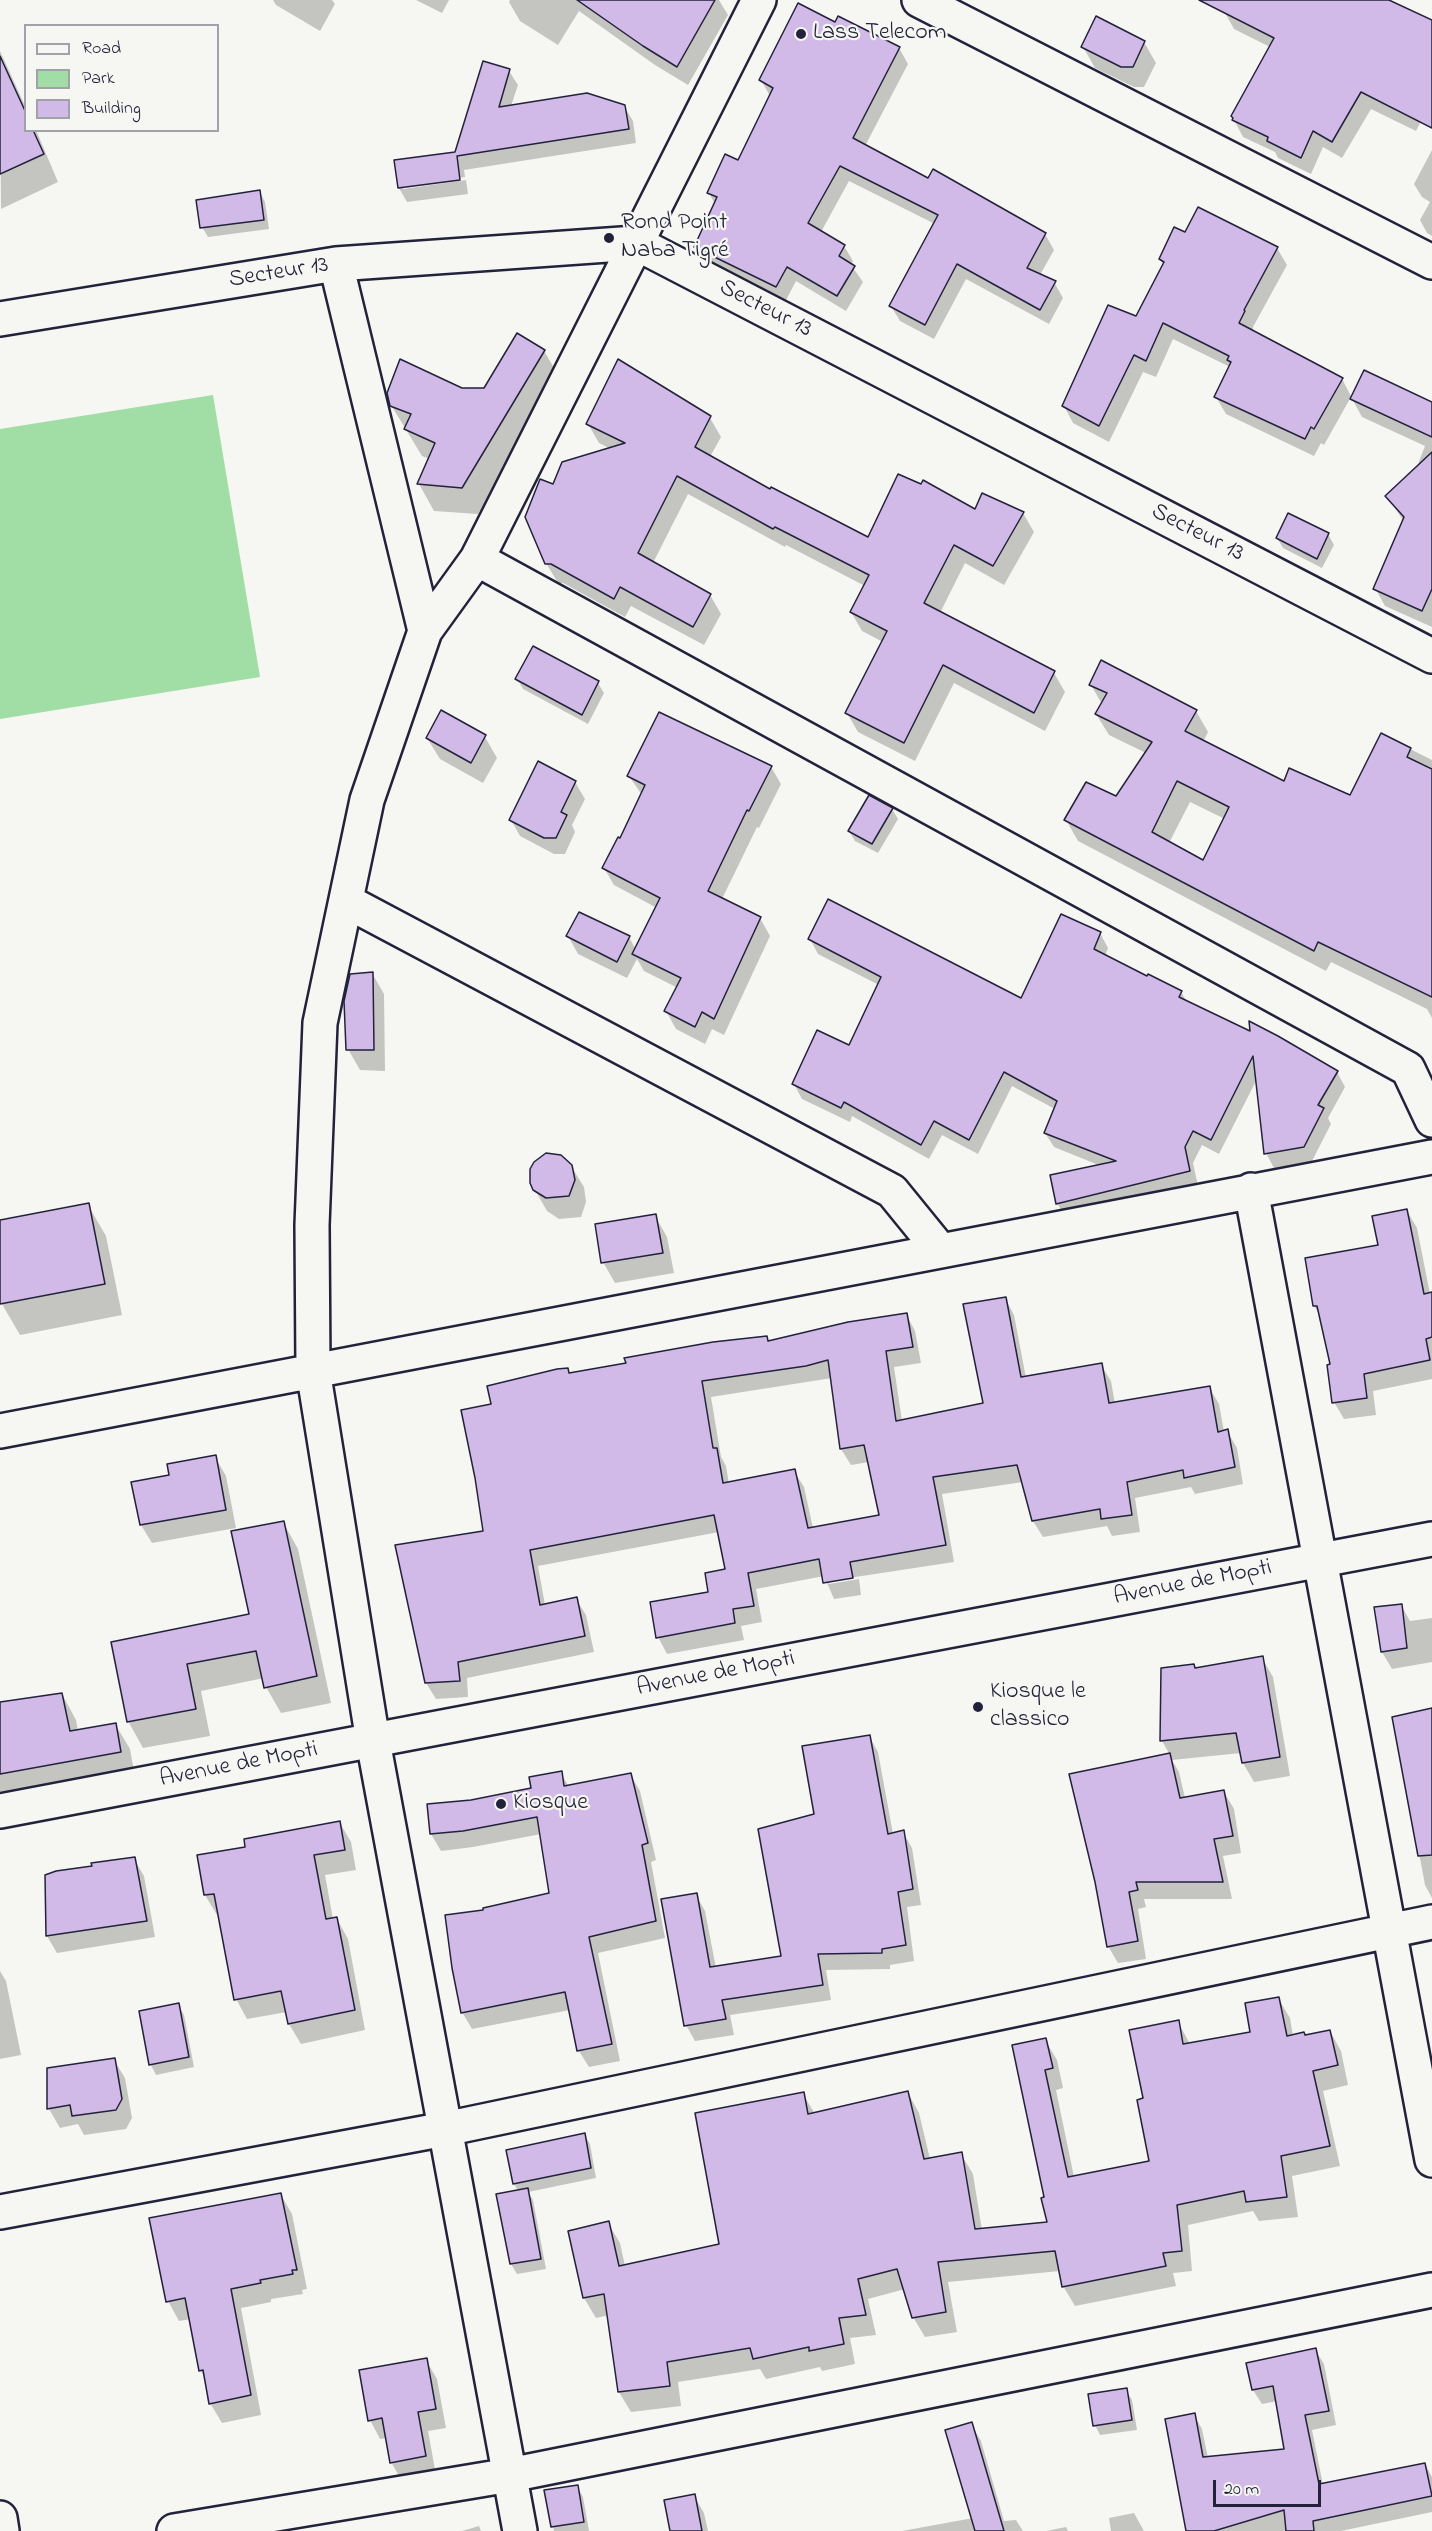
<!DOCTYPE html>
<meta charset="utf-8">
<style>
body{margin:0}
#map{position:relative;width:1432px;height:2531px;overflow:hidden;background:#f6f6f2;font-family:"Indie Flower",sans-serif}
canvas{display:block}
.legend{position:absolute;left:24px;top:24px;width:195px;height:108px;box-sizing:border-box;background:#f6f6f2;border:2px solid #a1a1a9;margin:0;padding:8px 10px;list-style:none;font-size:18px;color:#22223b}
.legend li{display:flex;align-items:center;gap:12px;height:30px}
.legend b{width:30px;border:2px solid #a1a1a9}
.scale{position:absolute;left:1213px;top:2480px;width:108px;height:27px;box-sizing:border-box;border:3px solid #22223b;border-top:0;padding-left:8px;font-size:18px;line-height:21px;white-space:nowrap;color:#22223b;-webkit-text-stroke:4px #f6f6f2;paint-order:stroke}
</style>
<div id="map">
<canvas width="1432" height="2531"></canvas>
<ul class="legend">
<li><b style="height:8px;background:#f6f6f2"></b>Road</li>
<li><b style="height:16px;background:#a1dea6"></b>Park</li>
<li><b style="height:16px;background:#d1b9e8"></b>Building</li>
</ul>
<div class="scale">20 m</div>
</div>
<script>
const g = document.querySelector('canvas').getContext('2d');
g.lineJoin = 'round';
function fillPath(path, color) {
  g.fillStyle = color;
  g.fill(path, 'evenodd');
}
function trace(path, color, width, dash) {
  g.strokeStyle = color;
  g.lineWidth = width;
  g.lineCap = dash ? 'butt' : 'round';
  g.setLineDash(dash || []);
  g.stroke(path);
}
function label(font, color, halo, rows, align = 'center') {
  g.font = font + ' "Indie Flower",sans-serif';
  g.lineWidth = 4.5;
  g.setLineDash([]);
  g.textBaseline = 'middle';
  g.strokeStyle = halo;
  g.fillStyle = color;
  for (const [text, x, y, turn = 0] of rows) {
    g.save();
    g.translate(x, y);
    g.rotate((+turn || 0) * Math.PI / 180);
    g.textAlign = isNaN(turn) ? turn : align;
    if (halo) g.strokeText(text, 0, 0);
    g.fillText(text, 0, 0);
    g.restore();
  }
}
const green = new Path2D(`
 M213,395L260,677L0,719V429Z`);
const shadow = new Path2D(`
 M273,0H332L335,4L320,31L276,5Z
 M416,0H449L442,13Z
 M510,0H719L728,15L688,85L655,65L579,11L558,45L520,21L509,2Z
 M1230,0H1385L1432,22V99L1416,131L1371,109L1342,158L1323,147L1311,174L1278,158L1275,152L1243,137L1234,120L1270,47L1234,29L1224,11Z
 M835,24L899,48L908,64L865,146L929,180L1045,234L1054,250L1040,275L1054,282L1063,298L1049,324L966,279L934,339L900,321L891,306L935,224L849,181L821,232L844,246L853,261L851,265L863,282L846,311L796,281L785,302L705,263L696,247L715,204L709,193L738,162L770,96L761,80Z
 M1144,42L1156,63L1144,87H1134L1095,68L1083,47Z
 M0,51L26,108V130H36L58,182L1,209Z
 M509,71L518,85L511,106H624L633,121L636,143L464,170L465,177L403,186V189L466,180L468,194L407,202L399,188L456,153Z
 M1432,150V236L1427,233L1420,220L1430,202L1422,197L1414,184Z
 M260,192L265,202L269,229L208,237L202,227Z
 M1185,234L1277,248L1287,265L1253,327V331L1342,379L1352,398L1432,405V627L1385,606L1375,588L1404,522L1387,496L1416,469L1425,446L1362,417L1351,397L1324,445L1321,443L1314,456L1226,414L1216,397L1230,367L1173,339L1156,377L1143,372L1109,442L1073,423L1064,406L1137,318L1164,265L1160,259Z
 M544,351L560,378L478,514L434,511L419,484L429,459L422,456L391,405L484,390Z
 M710,418L721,437L710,457L770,491L869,539L976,511L1023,513L1034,532L1004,585L965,563L940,613L1054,673L1065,692L1045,731L954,683L915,761L858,732L847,713L883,642L862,631L851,612L865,586L786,545L785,547L688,494L653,563L710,595L721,614L704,645L631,606L625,617L563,583H558L546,563L554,486L611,449L599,443L588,424Z
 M1328,534L1334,545L1322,568L1283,548L1277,538Z
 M517,679L598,683L604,693L588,724L523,689Z
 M1091,685L1196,711L1208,732L1203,742L1285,783L1351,797L1382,735L1432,760V1018L1427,1009L1331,962L1326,971L1078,841L1066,820L1116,798L1146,753L1109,735L1096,714L1102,704ZM1190,802L1225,819L1204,862L1169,843Z
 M441,712L485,737L497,758L483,783L440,759L427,738Z
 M538,763L575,782L585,799L572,825L575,832L565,854H554L520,836L511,820Z
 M771,767L781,784L759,828L757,827L722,899L760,918L770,936L724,1035L712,1029L705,1044L676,1029L666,1011L678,988L644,971L637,959L627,978L578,954L568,936L629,937L636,950L657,908L614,885L604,868L621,840L642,795L629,776Z
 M892,809L898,819L878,853L855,841L849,831Z
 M1100,933L1108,948L1105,956L1148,979L1181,992L1187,1002L1337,1072L1345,1087L1328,1118L1331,1124L1312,1161L1274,1168L1266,1153L1257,1079L1219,1154L1202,1145L1193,1163L1198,1186L1066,1218L1057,1203L1101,1166L1054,1147L1045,1133L1055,1109L1012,1086L978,1154L942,1135L929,1159L852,1116L850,1122L802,1099L794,1084L850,1047L879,985L818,954L810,939L1022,1000Z
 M372,973L384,994L385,1071L360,1070L348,1049Z
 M571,1166L584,1187L586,1202L581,1217L559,1219L547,1211L535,1190Z
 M88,1205L106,1236L122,1315L20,1335L2,1304L0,1292V1222Z
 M1407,1211L1417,1228L1430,1294H1432V1379L1373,1391L1376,1415L1344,1419L1334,1402L1332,1366L1321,1317L1314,1306L1380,1247Z
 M655,1216L667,1237L674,1273L615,1283L603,1262Z
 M1005,1298L1014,1315L1026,1378L1101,1365L1111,1381L1115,1404L1209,1387L1219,1404L1224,1432L1227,1431L1237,1448L1243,1484L1195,1494L1191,1487L1135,1498L1140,1532L1112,1536L1107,1526L1043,1537L1033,1521L1023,1482L942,1494L954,1562L829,1581V1584L859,1579L861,1595L834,1599L824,1576L756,1589L762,1622L741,1626L744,1640L667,1654L658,1637L710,1593L727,1570L719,1532L538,1566L545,1605L576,1599L586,1615L594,1652L467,1678L468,1697L436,1699L426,1683L484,1532L493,1405L567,1370L570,1374L766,1337L769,1342L906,1314L915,1331L921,1363L894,1367L902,1421L985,1404ZM832,1378L841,1449L851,1465L869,1462L881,1517L813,1528L804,1487L794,1471L729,1484L726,1466L721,1457L711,1397Z
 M215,1457L226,1476L236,1528L152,1543L141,1525L171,1476Z
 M283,1522L298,1549L331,1703L281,1713L266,1687L264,1678L201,1691L210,1736L143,1748L128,1721L112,1643L251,1616Z
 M1401,1605L1410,1621L1432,1618V1662L1392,1669L1382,1652L1375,1608Z
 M1262,1658L1273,1677L1290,1776L1254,1782L1243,1763L1241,1753L1172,1760L1179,1772L1185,1798L1224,1792L1234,1809L1241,1853L1223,1856L1232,1899H1144L1146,1907L1138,1909L1146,1959L1118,1963L1108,1946L1170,1755L1162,1741L1195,1669Z
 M62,1694L76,1720L78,1731L115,1724L130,1749L135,1777L0,1802V1702Z
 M1432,1716V1898L1425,1885L1394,1718Z
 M869,1736L878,1752L893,1834L903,1832L912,1848L921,1905L907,1907L914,1961L890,1965V1969L826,1970L831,2000L730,2015L734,2035L695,2041L686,2025L696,1895L705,1911L716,1968L782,1957L815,1815Z
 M561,1773L569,1787L630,1774L640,1791L656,1860L651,1862L665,1938L598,1953L620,2061L589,2067L579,2051L570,2010L472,2029L462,2012L485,1911L551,1894L541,1834L473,1847L441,1851L431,1834L471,1801L532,1789Z
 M340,1823L351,1842L356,1870L325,1875L333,1919H337L348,1939L365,2030L301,2044L289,2024L287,2012L247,2019L236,1999L219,1914L217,1915L205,1895L247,1848Z
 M134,1859L144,1876L155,1937L57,1953L47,1936L46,1876Z
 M0,1971L6,1981L21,2055L0,2059Z
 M1278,1998L1290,2018L1293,2036L1305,2037L1330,2031L1341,2051L1348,2085L1323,2091L1340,2166L1292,2176L1298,2217L1259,2221L1253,2211L1188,2225L1192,2271L1173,2273L1176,2286L1075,2306L1063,2286L1060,2271L948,2282L957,2332L925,2337L913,2317L905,2289L868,2299L876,2335L850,2338L855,2364L822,2371L820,2367L766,2379L760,2369L678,2382L681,2406L631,2412L619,2392L609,2315L596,2318L584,2298L570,2232L608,2223L620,2243L625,2266L721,2245L803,2094L815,2114L908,2093L919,2113L930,2159L961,2154L973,2174L982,2230L1049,2224L1046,2198L1014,2046L1045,2040L1057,2060L1063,2088L1056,2090L1074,2177L1150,2162L1145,2100L1178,2022L1190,2044L1252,2033Z
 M178,2005L184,2015L194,2067L156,2075L151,2065L141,2013Z
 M114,2060L125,2078L132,2118L126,2129L84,2135L78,2124L60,2128L49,2109V2069Z
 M584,2134L590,2144L596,2178L528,2192L533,2200L546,2269L517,2274L511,2264L519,2192L514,2184Z
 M281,2195L292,2214L307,2289L302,2290L303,2294L271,2299V2302L241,2308L261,2415L222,2423L210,2403L206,2380L201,2371L191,2319L179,2321L168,2301Z
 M1315,2350L1324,2364L1336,2425L1312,2430L1323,2485L1425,2464L1432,2477V2512L1341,2531H1188L1194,2415L1202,2429L1208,2458L1286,2450L1278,2401L1262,2404L1253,2390L1247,2364Z
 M426,2360L437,2379L446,2428L428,2431L436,2475L402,2481L391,2462L387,2438L380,2439L370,2420Z
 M1126,2390L1132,2400L1137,2430L1100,2435L1095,2425Z
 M971,2424L981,2441L1004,2521L1016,2520L1023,2531H902L973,2518Z
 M577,2486L583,2497L589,2531H554L546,2491Z
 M694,2496L704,2513L708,2531H671Z
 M1134,2513L1144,2531H1111L1109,2518Z
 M479,2526L481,2531H462Z
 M1066,2527L1068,2531H1046Z`);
const building = new Path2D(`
 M577,0H715L677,67L643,46Z
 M1199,0H1389L1432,20V128L1361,92L1332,142L1313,131L1301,158L1267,141L1268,137L1232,120L1233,118L1231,116L1274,38Z
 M798,3L835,22L838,16L900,47L853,138L928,178L933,169L1046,233L1027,268L1056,281L1040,310L957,264L925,325L889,306L938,215L840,166L808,223L845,245L839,256L855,266L837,296L787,267L776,287L694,247L717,197L707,193L725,154L738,160L773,88L759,80Z
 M1096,16L1145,41L1133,67H1121L1081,47Z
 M0,56L26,113V130H33L44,154L0,174Z
 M483,61L510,69L499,107L587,93L625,105L629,129L457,156L460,180L398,188L394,160L455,152Z
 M260,190L264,220L200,228L196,200Z
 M1198,207L1278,247L1244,310L1245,311L1239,323L1343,378L1314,429L1311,427L1305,439L1214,397L1231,362L1227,360L1229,356L1163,323L1146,361L1134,355L1099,426L1062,406L1108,305L1136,316L1164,262L1159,259L1174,227L1185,232Z
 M517,333L545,350L462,488L417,484L435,443L404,429L411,414L390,406L387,393L400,359L462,388H484Z
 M618,359L711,416L695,447L770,489L771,487L868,537L898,474L921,484L923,480L975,509L982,493L1024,512L993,566L954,545L924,603L1055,671L1034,713L943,665L904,743L845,713L887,631L850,612L869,575L775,527L773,529L677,476L638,553L711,594L693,627L620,587L614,599L551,564H545L525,517L540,479L553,484L562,462L625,443L586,424Z
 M1364,370L1432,402V437L1350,399Z
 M1432,452V589L1422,611L1373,589L1404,517L1385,496Z
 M1288,513L1329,533L1317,559L1276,538Z
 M533,646L599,681L582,715L515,679Z
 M1101,660L1197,710L1185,731L1284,781L1289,768L1350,795L1381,733L1411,748L1407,757L1432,769V997L1318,942L1314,951L1064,820L1086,782L1116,796L1152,742L1095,714L1107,693L1089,685ZM1177,781L1229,807L1203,860L1152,832Z
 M441,710L486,735L471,763L426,738Z
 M659,712L772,766L749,811L747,810L708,891L761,917L714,1019L702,1012L695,1027L664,1011L681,978L632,954L660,898L602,868L618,837L620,838L645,785L627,776Z
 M538,761L576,781L561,812L567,815L556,838H544L509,820Z
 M869,795L893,808L872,844L848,831Z
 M828,899L1021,998L1061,914L1101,932L1094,949L1147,976L1148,974L1182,991L1179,997L1250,1031L1249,1021L1278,1036L1338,1071L1318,1105L1324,1108L1304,1147L1264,1154L1253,1056L1211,1140L1193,1131L1185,1147L1190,1171L1056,1204L1050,1175L1116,1161L1044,1133L1057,1101L1004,1072L969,1140L934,1121L921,1145L844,1102L841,1108L792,1084L817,1030L849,1045L881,977L808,939Z
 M579,912L630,936L617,962L566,936Z
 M373,972L374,1050H346L344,1001L350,974Z
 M546,1153L561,1155L572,1165L575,1180L569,1196L546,1198L533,1190L530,1183V1169L534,1162Z
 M89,1203L105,1284L0,1304V1220Z
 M1407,1209L1424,1294L1432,1292V1337L1426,1339L1430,1360L1364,1374L1367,1398L1332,1403L1327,1365L1330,1364L1317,1306H1313L1305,1258L1378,1245L1372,1216Z
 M656,1214L663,1253L601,1263L595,1224Z
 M1006,1297L1021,1377L1102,1363L1109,1403L1210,1386L1218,1432L1228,1429L1235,1467L1184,1478L1183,1470L1127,1482L1132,1515L1101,1519L1100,1509L1032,1521L1017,1465L933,1477L946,1545L850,1562L853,1578L823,1583L819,1559L748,1573L754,1606L733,1609L735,1623L656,1638L650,1602L708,1592L705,1573L725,1569L714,1515L530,1550L540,1605L577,1597L585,1636L458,1662L460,1681L425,1683L395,1545L483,1531L475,1478L461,1410L491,1404L487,1386L557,1369L568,1368L569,1373L626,1363L624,1358L713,1342L767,1336L768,1341L848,1322L907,1313L913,1347L886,1351L896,1421L983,1403L963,1304ZM828,1360L840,1449L864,1445L879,1515L808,1528L795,1469L723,1483L717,1448H713L702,1381L806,1366Z
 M216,1455L226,1510L140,1525L131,1482L169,1475L167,1464Z
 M284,1521L317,1676L264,1688L256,1651L187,1664L196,1709L127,1722L111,1642L249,1614L231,1531Z
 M1402,1604L1407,1648L1381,1652L1374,1607Z
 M1263,1656L1280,1757L1242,1763L1236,1733L1160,1741L1161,1668L1194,1664L1195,1668Z
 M62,1693L70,1731L116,1723L121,1752L0,1774V1702Z
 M1432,1708V1855L1418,1856L1392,1717Z
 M870,1735L888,1834L904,1830L913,1889L898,1892L906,1945L882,1949V1953L818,1954L823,1985L722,2000L726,2019L684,2026L661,1899L697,1893L710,1967L781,1956L758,1829L814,1814L802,1746Z
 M1170,1753L1180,1798L1224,1790L1233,1836L1214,1839L1223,1882H1136L1138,1890L1129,1892L1138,1941L1107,1947L1095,1882L1069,1774Z
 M562,1771L564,1786L631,1773L648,1843L642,1845L656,1921L589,1937L612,2044L577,2051L565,1992L461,2013L452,1968L445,1915L483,1910V1908L549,1893L537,1817L463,1831L430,1834L427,1804L471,1800L531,1788L529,1777Z
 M340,1821L345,1850L314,1855L326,1919L337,1917L355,2010L288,2024L281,1991L234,2000L214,1894L204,1895L197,1855L245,1847L244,1839Z
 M135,1857L147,1921L46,1936L45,1875L56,1871L92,1866L91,1863Z
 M1279,1997L1287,2036L1304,2032L1305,2035L1330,2030L1338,2065L1313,2071L1330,2146L1281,2156L1287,2197L1246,2202L1244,2191L1177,2205L1182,2251L1163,2253L1166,2266L1062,2287L1055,2251L938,2262L946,2312L912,2318L897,2269L858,2279L866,2315L839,2318L844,2344L809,2351V2347L753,2359L750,2348L667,2362L670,2386L618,2392L604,2294L583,2298L568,2231L609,2221L619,2266L719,2244L695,2113L804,2092L808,2114L908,2091L924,2159L962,2152L975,2229L1047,2222L1041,2198L1044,2197L1012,2045L1046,2038L1053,2068L1045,2070L1068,2177L1149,2161L1137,2100L1143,2098L1129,2030L1179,2020L1183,2044L1250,2032L1245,2003Z
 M179,2003L189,2057L149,2065L139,2011Z
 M115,2058L122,2099L116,2110L72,2116L70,2105L47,2109V2068Z
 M585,2133L591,2168L513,2184L506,2150Z
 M528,2188L541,2259L510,2264L496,2194Z
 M281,2193L297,2270H292L293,2274L260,2280L261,2283L231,2289L251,2395L209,2404L203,2370L199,2371L185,2298L166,2302L149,2218Z
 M1316,2348L1329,2411L1305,2415L1319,2484L1425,2463L1432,2496L1313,2521L1314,2531H1286L1284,2510L1214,2531H1186L1165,2419L1195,2413L1203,2457L1284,2449L1273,2386L1252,2390L1246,2363Z
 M427,2358L436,2409L418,2412L426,2456L390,2463L382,2418L368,2421L359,2370Z
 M1127,2388L1132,2420L1093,2426L1088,2394Z
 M972,2422L1004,2531H975L945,2430Z
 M578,2485L584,2522L551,2527L544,2490Z
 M695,2494L702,2531H670L664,2500Z`);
const minor = new Path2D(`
 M919,0L1432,262
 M336,264L425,631
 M0,319L336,264L636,243L1432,656
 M477,559L1408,1069L1432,1120
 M346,901L892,1191L940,1250
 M1251,1190L1432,2160
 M0,1431L1432,1157
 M0,1811L1432,1539
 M0,2212L445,2129L1432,1922
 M0,2518L2,2531
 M174,2531L510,2475L1432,2290
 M520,2531L373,1741L313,1370L312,1225L320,1023L367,800L425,631L477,559L759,0`);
const markers = [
 [801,34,6,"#22223b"],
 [609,238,6,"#22223b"],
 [978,1707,6,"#22223b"],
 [501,1804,6,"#22223b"]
];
const poiNames = [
 ["Lass Telecom",813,34],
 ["Rond Point",621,224],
 ["Naba Tigré",621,252],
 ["Kiosque le",990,1693],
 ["classico",990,1721],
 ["Kiosque",513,1804]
];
const streetNames = [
 ["Secteur 13",279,274,-9],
 ["Secteur 13",765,310,27],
 ["Secteur 13",1197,534,27],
 ["Avenue de Mopti",1193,1584,-11],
 ["Avenue de Mopti",716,1675,-11],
 ["Avenue de Mopti",239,1766,-11]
];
fillPath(green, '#a1dea6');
fillPath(shadow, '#0003');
fillPath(building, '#d1b9e8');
trace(building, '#22223b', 1.5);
trace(minor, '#22223b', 38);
trace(minor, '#f6f6f2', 33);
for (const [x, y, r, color] of markers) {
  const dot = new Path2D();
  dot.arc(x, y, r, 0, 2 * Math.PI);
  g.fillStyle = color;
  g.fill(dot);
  trace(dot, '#f6f6f2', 2);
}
label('24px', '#22223b', '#f6f6f2', poiNames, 'left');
label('24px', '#22223b', '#f6f6f2', streetNames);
</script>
